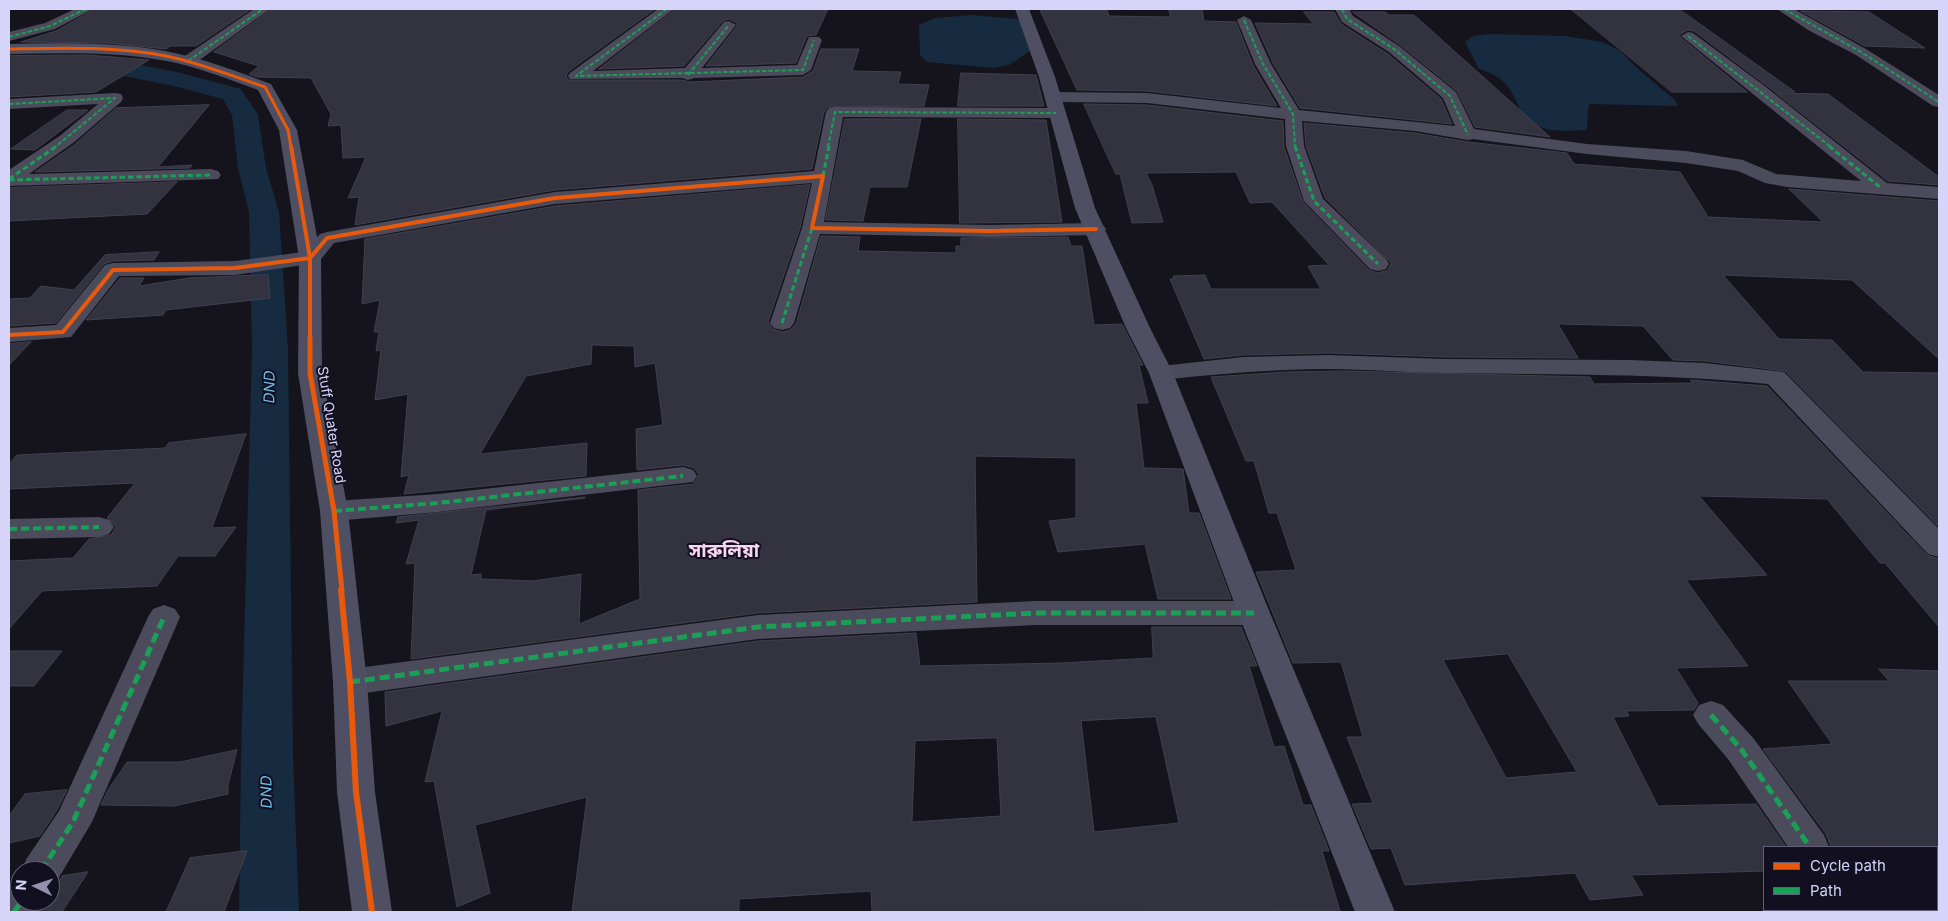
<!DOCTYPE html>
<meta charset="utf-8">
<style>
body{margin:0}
#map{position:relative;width:1948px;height:921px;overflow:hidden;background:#15141c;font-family:Inter,sans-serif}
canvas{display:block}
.frame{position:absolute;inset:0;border:10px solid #d6d5f9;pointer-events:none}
.legend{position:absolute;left:1763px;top:846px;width:175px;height:65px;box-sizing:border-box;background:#121020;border:1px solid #605f77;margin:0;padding:6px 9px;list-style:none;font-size:15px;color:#d6d5f9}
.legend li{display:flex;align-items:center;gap:10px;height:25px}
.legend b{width:25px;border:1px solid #605f77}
.north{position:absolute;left:10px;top:861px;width:50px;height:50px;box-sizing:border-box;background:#121020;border:1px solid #605f77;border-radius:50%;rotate:274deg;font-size:14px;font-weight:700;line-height:20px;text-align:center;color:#d6d5f9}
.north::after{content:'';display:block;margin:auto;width:18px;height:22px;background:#9291ac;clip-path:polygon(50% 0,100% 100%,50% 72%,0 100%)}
</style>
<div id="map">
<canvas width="1948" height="921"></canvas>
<div class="frame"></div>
<ul class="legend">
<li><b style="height:6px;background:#e8590c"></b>Cycle path</li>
<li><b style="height:6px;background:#1a9f57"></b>Path</li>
</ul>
<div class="north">N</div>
</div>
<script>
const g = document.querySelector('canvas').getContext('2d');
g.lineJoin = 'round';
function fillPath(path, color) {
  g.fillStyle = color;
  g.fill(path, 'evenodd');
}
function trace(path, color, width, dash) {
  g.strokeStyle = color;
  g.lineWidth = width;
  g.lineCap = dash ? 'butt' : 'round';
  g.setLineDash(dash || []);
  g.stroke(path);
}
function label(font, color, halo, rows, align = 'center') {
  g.font = font + ' Inter,"Noto Sans Bengali",sans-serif';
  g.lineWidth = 4;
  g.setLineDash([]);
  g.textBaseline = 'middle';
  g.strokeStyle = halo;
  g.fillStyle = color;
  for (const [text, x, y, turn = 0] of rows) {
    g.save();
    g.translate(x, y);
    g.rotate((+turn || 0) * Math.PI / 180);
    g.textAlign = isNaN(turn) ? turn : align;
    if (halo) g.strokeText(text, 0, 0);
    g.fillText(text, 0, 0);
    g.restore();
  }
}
const water = new Path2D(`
 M971,15L1018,19L1024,26L1033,49L1009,65L994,68L927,62L920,55L919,25L935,18Z
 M1489,34L1565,36L1602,42L1619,50L1639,70L1675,100L1678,106L1590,104C1585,112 1590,121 1586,130C1568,131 1548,133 1532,123C1520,116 1518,101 1511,91C1504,79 1492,73 1479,69L1465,42L1473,36Z`);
const canal = new Path2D(`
 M9,58H104L177,72L241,89L258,115L266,168L279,212L288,349L293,757L299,912H239L241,757L252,349L249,212L238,168L232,115L223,99L174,86L104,72H9Z`);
const building = new Path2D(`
 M95,9H251L196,46H170L166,49L107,43L21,42L56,31Z
 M272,9H655L569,71L566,75L568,80H682L689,82L803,77L813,71L821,49H859L852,71L901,72L898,84L929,85L924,106L828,107L824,112L812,169L555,190L355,225L359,197L348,198L366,157L343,158L341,125L328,126L331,114L311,78L257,77L249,74L259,66L214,52Z
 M676,9H828L816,35L807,36L796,63L706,66L737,26V23L729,19L723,21L684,66L599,69Z
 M1169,9H1202L1204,21L1236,22L1253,65L1277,106L1147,91L1077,90L1040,10H1107L1109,16L1170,17Z
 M1571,9H1679L1795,92H1775L1694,31L1688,30L1680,34V37L1747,92H1672Z
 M1801,11L1869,12L1925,48L1865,46Z
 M1304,12H1334L1341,24L1388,54L1441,99L1452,124L1300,108L1273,63L1255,23L1313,24Z
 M1353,12H1385L1389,15H1414L1550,137L1475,127L1457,91L1400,45Z
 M88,55L149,60L96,92L9,97V56Z
 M961,73L1036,75L1044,106H958Z
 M1776,93L1828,94L1939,177V185L1888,181Z
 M1084,104L1147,105L1283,121L1284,147L1303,202L1369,270L1378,273L1388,270L1391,263L1325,198L1306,146L1304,123L1415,133L1468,142L1567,153L1574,164L1680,172L1708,217L1823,222L1789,189L1939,201V359L1852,280L1723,275L1779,339L1832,340L1863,372L1939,373V527L1785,371L1705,361L1673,360L1643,326L1558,324L1578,358L1447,357L1328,353L1243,355L1204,359L1170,279H1174L1173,276L1205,275L1211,289H1321L1308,266L1329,265L1272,202L1250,203L1236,172L1146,173L1152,185L1163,222L1132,223L1120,174H1116Z
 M209,105L158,167L192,165L190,168L35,172L74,145L116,108Z
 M67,110H88L35,150L11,149Z
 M845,119H921L907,187H870L863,221L826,220Z
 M958,119L1046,120L1062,222L960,223Z
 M177,182L147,214L9,221L10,188Z
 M810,185L800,228L768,322L773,329L782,332L790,330L796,324L821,236L860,237L858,251L956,253V246H961V238L1068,237L1071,246H1082L1094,325L1122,324L1143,365H1139L1148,403H1136L1144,468L1183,469L1189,513H1199L1231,599H1158L1145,544L1058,552L1049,521L1076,518V458L975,456L977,602L758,613L411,659L415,563L406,564L419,520L396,523L398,517L585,497V498L486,510L471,575L481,574V579L533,581L581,574L579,624L640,599L638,490L693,484L699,475L694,468L683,465L637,470L636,429L663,425L655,363L635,367L634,346L592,345L591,364L526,376L480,454L587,443L586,476L404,494L409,475L401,477L408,394L375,400L381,350L376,351L379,332H374L380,300L362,304L365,239L555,206Z
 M159,252L154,260L113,261L104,264L56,323L9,326V299L30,298L41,286L74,290L105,255Z
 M268,275L270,298L166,310L163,315L86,320L120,278H144L139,286L189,278Z
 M31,342L9,365V344Z
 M1343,371L1590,377L1594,384L1693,383L1690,380L1767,386L1927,555L1939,559V627L1885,563H1880L1827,499L1699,496L1767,575L1686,580L1748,666L1676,668L1698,703L1694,710L1626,711L1629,716L1613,717L1658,806L1756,804L1786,847H1764V871L1631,875L1643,895L1590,900L1575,873L1405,885L1391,848L1371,849L1352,804L1373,803L1347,737H1363L1341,662L1293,663L1256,572L1296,570L1277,513H1269L1254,461H1246L1211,377L1286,372ZM1508,654L1577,772L1506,778L1443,660Z
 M246,434L212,528L236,527L215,556H178L157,586L42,591L9,629V561L73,558L89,539L111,535L116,527L107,518L135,483L9,489V464L17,455L165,448L169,443Z
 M1152,627H1241L1257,666H1249L1274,747L1284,746L1303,805H1311L1329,851H1322L1340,911L872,912L871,891L739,899V912H572L587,797L475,825L490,893L457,907L434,781L425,782L442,711L386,726L385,692L758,641L916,633L920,666L1061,663L1153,658ZM1156,717L1179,823L1094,832L1081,721ZM997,738L1001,816L912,822L915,741Z
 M9,651H62L34,686H9Z
 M1879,669L1939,671V847H1831L1826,834L1763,749L1832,744L1788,681H1889Z
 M237,750L228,785V794L174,806L101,805L108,790L127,762H180Z
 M67,790L57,810L40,836L9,843V816L25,794Z
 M247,851L224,912H166L190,858Z
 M88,872L62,912H39L44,901H50V888L57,885L62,876Z`);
const street = new Path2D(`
 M75,9H93L55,29L9,41V32L45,23Z
 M254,9H270L194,64H182L180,61L182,58Z
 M658,9H674L593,71L685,68L724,22L729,21L736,25L702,68L797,65L809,37H819L822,40L811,70L803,75L694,78L688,80L682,78L570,79L568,76L570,73Z
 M1335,9H1349L1353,16L1399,46L1456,92L1474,129L1587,144L1686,151L1743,160L1776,174L1861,181L1681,36L1688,32L1693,33L1762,84L1887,183L1939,187V199L1787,187L1765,183L1738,171L1686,163L1587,154L1473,139L1468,140L1415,131L1302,121L1304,146L1323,199L1386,259L1389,264L1386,269L1378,271L1370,269L1304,201L1286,146L1285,119L1147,103L1055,102L1049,101L1047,97L1049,93L1055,92L1147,93L1281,108L1255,64L1237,20L1244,16L1251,20L1271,64L1299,110L1455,126L1443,98L1389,52L1342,22Z
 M1777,9H1794L1866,49L1939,95V107L1933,106L1856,55L1808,30Z
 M115,93L121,94L123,98L121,102L73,143L29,174L211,169L218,171L221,175L218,179L9,186V170L61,135L98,104L9,109V99Z
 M835,107L1056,108L1062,109L1065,113L1062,117L1056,118L843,117L824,222L990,225L1096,223L1103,225L1106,229L1103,233L1096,235L990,237L820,234L794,323L790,328L782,330L774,328L770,323L802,228L812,183L555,204L334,243L318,263L310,264L235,275L119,276L71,337L9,342V328L56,325L105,265L113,263L235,261L303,252L320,234L327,232L555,192L814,171L826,112L829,108Z
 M1328,355L1447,359L1630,360L1705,363L1784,372L1939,529V557L1928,554L1768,384C1661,373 1556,375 1449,373C1408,373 1368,369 1328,369C1272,369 1217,374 1161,380L1152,378L1149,373L1152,368L1161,366L1243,357Z
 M683,467L693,470L697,476L693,482L438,512L334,521L324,518L320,511L324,504L334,501L438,494Z
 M99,517L109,520L114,527L109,534L99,537L9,539V519Z
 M1035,601H1254L1265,605L1270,613L1265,621L1254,625H1035L758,639L350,695L338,691L333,682L338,673L350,669L758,615Z
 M164,605L175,609L180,617L92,822L55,884L50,886V871H21L27,858L59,811L148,617L153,609Z
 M1711,701L1723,705L1754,739L1824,835L1829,847H1788L1728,759L1699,725L1693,715L1699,705Z
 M20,883V901H42L37,912H9V887Z
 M1834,910H1875L1876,912H1835Z`);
const secondary = new Path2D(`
 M1015,9H1029L1055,77L1095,208L1150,328L1173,373L1270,613L1395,912H1355L1238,613L1149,373L1126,328L1075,208L1039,77Z
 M9,44C61,43 114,42 165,51C202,58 236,71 271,84L297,130L321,258L322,373L348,511L367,682L375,792L392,912H352L337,792L333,682L320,511L298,373L299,258L279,130L258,90C228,79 198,67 167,61C115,51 61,53 9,54Z`);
const quietFar3 = new Path2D(`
 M667,9L576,76L803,70L814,40
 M1342,9L1347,19L1394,49L1450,96L1468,135
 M1784,9L1861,52L1939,102
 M1244,20L1263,64L1293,114L1295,147
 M1688,36L1831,147
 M9,37L50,26L86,9
 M188,61L263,9
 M688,75L729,25
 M9,104L115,98L55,147
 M828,147L835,112L1056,113`);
const quietFar2 = new Path2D(`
 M1295,146L1314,201L1378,264
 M1829,146L1881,188
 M823,176L829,146
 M9,179L57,146
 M9,180L211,175
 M782,323L812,228`);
const quietFar1 = new Path2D(`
 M334,511L438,503L683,476
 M9,529L99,527`);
const quiet = new Path2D(`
 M350,682L758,627L1035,613H1254
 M1711,715L1741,749L1810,847
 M41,871L73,822L164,617
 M1854,910L1856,912
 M14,912L22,901`);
const cyclewayFar3 = new Path2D(`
 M9,49C61,48 114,46 166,56C200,63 232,76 265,87L288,130L291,147`);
const cyclewayFar2 = new Path2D(`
 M291,146L310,258V339
 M9,335L63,332L113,270L235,268L310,258L327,238L555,198L823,176L812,228L990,231L1096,229`);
const cyclewayFar1 = new Path2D(`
 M310,338V373L334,511L342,591`);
const cycleway = new Path2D(`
 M341,590L350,682L356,792L372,912`);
const streetNames = [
 ["Stuff Quater Road",331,425,81]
];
const waterNames = [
 ["DND",270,387,-89],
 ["DND",267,792,-91]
];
const districtNames = [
 ["সারুলিয়া",724,551]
];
fillPath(water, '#162a40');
fillPath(canal, '#162a40');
fillPath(building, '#33323f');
trace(building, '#41404f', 1);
fillPath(street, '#4b4b5c');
fillPath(secondary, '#4e4f62');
trace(quietFar3, '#1a9f57', 2, [4.5, 2]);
trace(quietFar2, '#1a9f57', 3, [5.5, 3]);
trace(quietFar1, '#1a9f57', 4, [8, 4]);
trace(quiet, '#1a9f57', 5, [10, 5]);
trace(cyclewayFar3, '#e8590c', 3);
trace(cyclewayFar2, '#e8590c', 4);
trace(cyclewayFar1, '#e8590c', 5);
trace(cycleway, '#e8590c', 6);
label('14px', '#d6d5f9', '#121020', streetNames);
label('italic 15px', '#72beeb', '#121020', waterNames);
label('bold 19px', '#f9d7f0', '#121020', districtNames);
</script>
